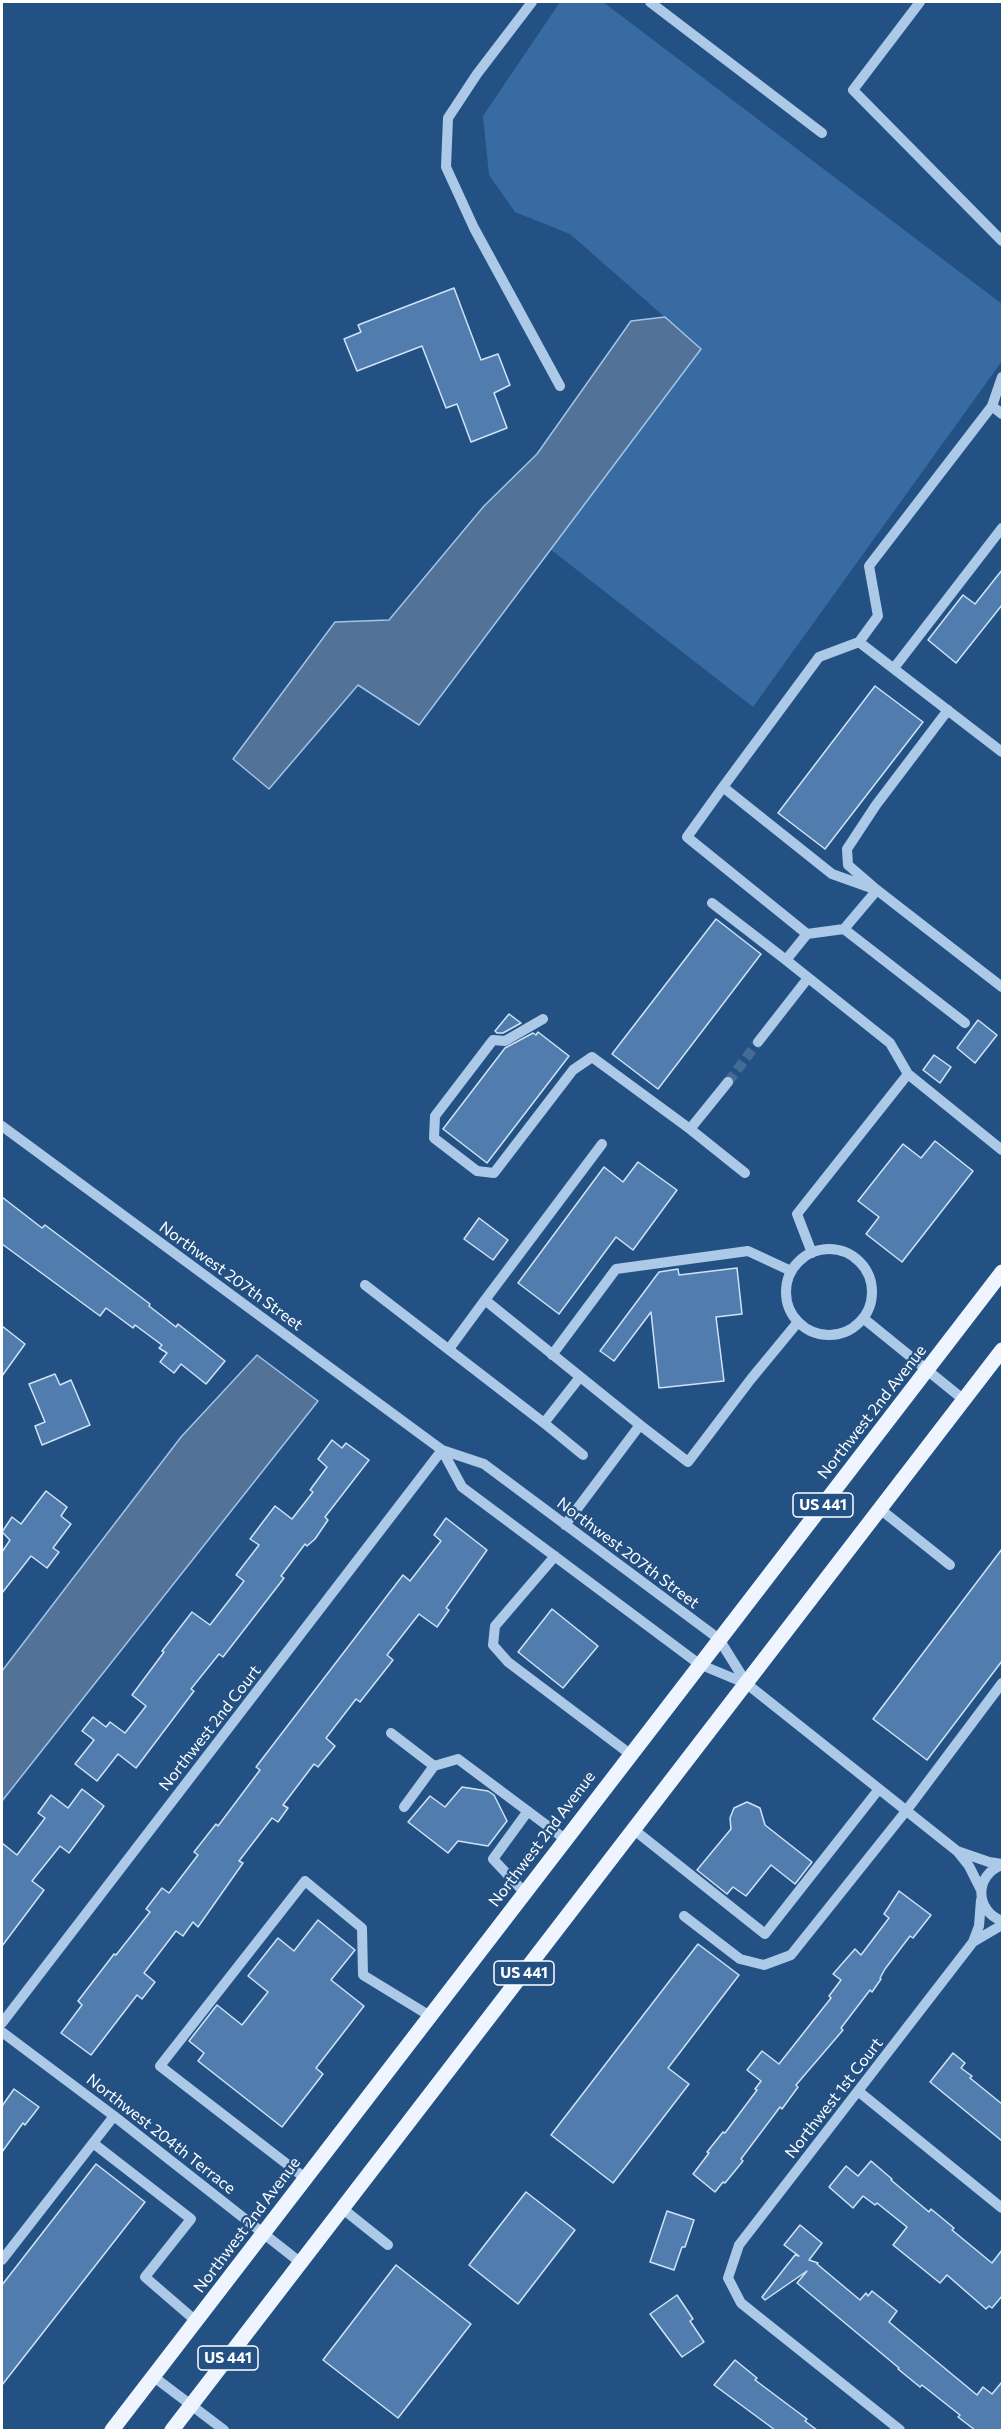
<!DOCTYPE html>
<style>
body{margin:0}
#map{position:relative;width:1004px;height:2432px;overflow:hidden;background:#235184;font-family:Commissioner,sans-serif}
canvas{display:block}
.frame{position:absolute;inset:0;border:3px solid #fff;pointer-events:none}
</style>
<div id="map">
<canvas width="1004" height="2432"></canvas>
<div class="frame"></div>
</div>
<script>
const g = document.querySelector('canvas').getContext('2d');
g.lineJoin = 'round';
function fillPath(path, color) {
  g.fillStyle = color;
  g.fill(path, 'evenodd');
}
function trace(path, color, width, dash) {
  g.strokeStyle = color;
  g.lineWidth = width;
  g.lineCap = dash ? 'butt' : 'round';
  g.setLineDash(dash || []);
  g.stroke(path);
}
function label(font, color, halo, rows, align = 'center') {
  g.font = font + ' Commissioner,sans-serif';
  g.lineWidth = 4.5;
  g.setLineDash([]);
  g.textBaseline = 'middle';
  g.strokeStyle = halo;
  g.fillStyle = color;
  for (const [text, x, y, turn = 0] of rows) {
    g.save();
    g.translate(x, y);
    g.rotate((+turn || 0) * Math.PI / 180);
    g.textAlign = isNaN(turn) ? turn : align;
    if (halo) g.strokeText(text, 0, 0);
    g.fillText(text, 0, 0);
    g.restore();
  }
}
const green = new Path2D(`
 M560,2H603L1002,304V361L753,707L550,549L701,349L570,234L515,212L489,175L483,116Z`);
const water = new Path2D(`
 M665,317L701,349L419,725L358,685L269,789L233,759L335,622L389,620L484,506L537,454L631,321Z
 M257,1355L318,1401L2,1801V1671L181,1437Z`);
const building = new Path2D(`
 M454,288L481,360L498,354L510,385L494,393L507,428L471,442L457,404L446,408L422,346L357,371L344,339L361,332L358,325Z
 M1002,570V605L956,663L928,640L963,595L975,604Z
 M875,686L923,722L825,849L778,813Z
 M716,919L761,954L658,1089L612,1054Z
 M509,1014L521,1023L503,1033H497L495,1031Z
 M978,1020L997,1035L975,1063L957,1048Z
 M538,1032L569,1056L487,1163L443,1129L505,1048L533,1033L536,1035Z
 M934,1055L951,1067L940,1083L923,1070Z
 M935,1141L973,1171L902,1262L866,1234L879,1217L858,1201L903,1144L921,1158Z
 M638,1162L677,1190L633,1250L616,1237L559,1314L518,1283L604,1167L623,1182Z
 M2,1197L42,1228L45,1225L150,1304L149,1306L176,1327L178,1324L225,1361L206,1384L181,1364L174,1373L160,1362L167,1353L159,1348L162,1345L135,1325L133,1328L106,1308L100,1316L2,1244Z
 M479,1218L508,1240L493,1260L464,1239Z
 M737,1268L742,1314L716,1317L724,1381L659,1388L651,1312L614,1361L600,1351L659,1272L678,1269L679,1275Z
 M2,1326L25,1344L2,1376Z
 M55,1374L60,1385L71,1380L90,1425L42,1445L35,1426L45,1422L29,1384Z
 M332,1440L342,1448L346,1443L369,1460L325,1517L328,1520L315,1539L307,1546L305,1544L281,1576L284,1578L223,1657L219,1654L191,1689L194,1691L136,1768L118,1754L97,1781L75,1764L94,1740L82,1731L93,1717L106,1727L110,1722L125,1733L146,1706L132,1695L164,1652L162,1651L192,1612L210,1625L244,1581L236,1575L259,1545L250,1539L275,1506L292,1519L313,1492L310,1490L327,1467L318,1459Z
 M46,1491L67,1507L61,1516L71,1524L53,1548L59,1552L47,1568L31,1556L2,1593V1552L10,1540L2,1532L12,1517L21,1524Z
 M446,1518L487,1550L446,1608L449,1610L437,1627L419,1614L387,1655L393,1660L360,1702L356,1699L326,1738L335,1746L318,1767L314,1764L283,1805L288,1808L278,1822L272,1818L239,1861L243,1863L198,1927L193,1922L183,1936L176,1931L144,1973L155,1982L142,1999L137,1995L91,2055L61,2033L82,2005L78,2001L114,1954L116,1955L150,1912L146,1909L162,1888L169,1893L198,1855L194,1852L216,1824L218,1826L260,1770L256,1767L403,1575L410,1581L441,1541L434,1535Z
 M1002,1549V1661L927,1760L873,1719Z
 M552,1609L598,1646L563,1688L518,1652Z
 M462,1787L488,1791L494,1795L507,1821L488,1846L458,1841L448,1853L408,1822L430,1796L445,1807Z
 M82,1789L104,1806L69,1853L60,1846L32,1881L44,1890L2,1946V1843L17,1855L45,1818L38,1813L51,1795L68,1808Z
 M747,1802L760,1808L765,1825L812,1862L795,1884L771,1865L746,1896L733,1887L727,1894L697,1870L731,1829L730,1818L734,1808Z
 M899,1891L931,1915L913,1938L910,1936L885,1969L880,1978L881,1979L872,1992L870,1990L841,2028L843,2030L796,2085L798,2087L782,2109L780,2107L741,2159L743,2161L725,2183L723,2182L715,2192L693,2174L709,2153L707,2152L723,2132L725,2133L757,2090L755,2089L761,2081L747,2070L762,2051L779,2064L831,1998L829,1996L841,1980L833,1974L855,1949L861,1955L889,1918L884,1914Z
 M318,1920L355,1950L331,1980L364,2006L316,2068L323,2074L282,2127L198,2061L204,2053L189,2041L217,2005L242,2025L268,1992L248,1976L278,1938L294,1951Z
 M698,1944L739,1975L668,2068L689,2084L613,2183L551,2135Z
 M953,2053L965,2063L961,2068L972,2076L970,2078L1002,2104V2141L930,2082Z
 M14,2089L39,2107L25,2125L23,2123L2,2152V2106Z
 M871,2161L892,2179L891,2180L929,2212L931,2209L954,2228L952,2230L992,2263L1002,2250V2296L992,2308L989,2306L986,2309L947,2275L940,2283L893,2245L907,2227L877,2203L875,2205L863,2196L853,2208L829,2187L846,2166L858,2176Z
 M96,2164L145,2202L2,2385V2285Z
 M526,2192L575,2230L518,2304L469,2265Z
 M667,2211L694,2220L685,2247H682L674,2270L650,2262Z
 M800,2225L822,2243L809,2260L818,2263L817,2264L860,2300L866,2293L868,2296L872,2291L897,2311L889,2322L977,2395L983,2387L992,2394L1002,2382V2430H975L958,2417L960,2415L922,2385L920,2387L898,2369L899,2368L797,2283L807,2271L765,2300L762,2297L795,2255L799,2256L784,2245Z
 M396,2265L471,2324L398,2418L323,2360Z
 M677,2295L693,2319L690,2321L704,2342L682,2357L650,2314Z
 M735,2360L757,2378L755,2380L807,2419L805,2421L817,2430H775L714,2385Z`);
const minorTunnel = new Path2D(`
 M728,1082L758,1042`);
const minor = new Path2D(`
 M532,2L477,74L448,118L446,167L474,228L560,386
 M650,2L822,133
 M920,2L853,90L1002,241
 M992,406L1002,377
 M1002,414L992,406L869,566L878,616L859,642L1002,752
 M859,642L819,657L723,787L832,874L877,890L1002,987
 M894,668L1002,528
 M723,787L687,837L807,934L844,929L877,890L848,865L847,849L876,805L948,710
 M712,903L786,960
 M844,929L965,1023
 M807,934L786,960L890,1043L908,1074L1002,1150
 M543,1019L505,1041L493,1040L435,1116L434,1138L477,1171L494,1173L573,1070L592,1057L690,1129
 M758,1042L808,978
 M728,1082L690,1129L745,1173
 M2,1126L442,1450L484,1464L719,1639L747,1684
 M602,1144L485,1300L640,1425
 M786 1292a43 43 0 1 1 86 0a43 43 0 1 1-86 0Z
 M812,1253L797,1214L908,1074
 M365,1285L544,1423L580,1377
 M863,1318L964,1400
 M449,1349L485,1300
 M552,1355L616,1269L748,1251L791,1271
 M544,1423L583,1455
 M442,1450L462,1487L699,1664L747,1684L957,1851L969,1866L981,1890
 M880,1509L950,1565
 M565,1525L640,1425L688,1462L751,1379L798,1322
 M555,1556L495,1626L493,1645L508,1662L630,1754
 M391,1733L434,1766L458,1759L565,1839
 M404,1807L434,1766
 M633,1829L765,1934L879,1789
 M957,1851L989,1862L1002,1864
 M1002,1865C974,1875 975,1911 1002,1921
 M524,1892L493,1859L528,1811
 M981,1900L979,1926L973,1942L1002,1925
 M684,1916L740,1959L764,1965L791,1955L906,1811L1002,1683
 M2,2023L442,1450
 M2,2032L114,2116L301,2263
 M858,2091L1002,2208
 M93,2143L191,2219L145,2277L196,2321
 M305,2178L160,2066L305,1881L362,1928L363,1975L430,2016
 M343,2209L388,2245
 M2,2260L114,2116
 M154,2377L224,2430
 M900,2430L741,2303L728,2278L739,2245L973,1942`);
const major = new Path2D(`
 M112,2430L1002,1272
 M172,2430L1002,1350`);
const shields = [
 [823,1505,60],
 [524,1973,60],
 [228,2358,60]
];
const shieldNames = [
 ["US 441",823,1505],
 ["US 441",524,1973],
 ["US 441",228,2358]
];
const streetNames = [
 ["Northwest 207th Street",231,1276,36],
 ["Northwest 2nd Avenue",872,1412,-52],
 ["Northwest 207th Street",628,1553,37],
 ["Northwest 2nd Court",210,1728,-52],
 ["Northwest 2nd Avenue",542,1839,-53],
 ["Northwest 1st Court",834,2098,-52],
 ["Northwest 204th Terrace",161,2134,38],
 ["Northwest 2nd Avenue",247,2225,-53]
];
fillPath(green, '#386ba1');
fillPath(water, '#527297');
trace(water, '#a1c5e9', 1.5);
fillPath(building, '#507dae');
trace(building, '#d0e3f6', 1.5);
trace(minorTunnel, '#446b96', 10, [10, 5]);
trace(minor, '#accae8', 10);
trace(major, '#eff5fe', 15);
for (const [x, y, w] of shields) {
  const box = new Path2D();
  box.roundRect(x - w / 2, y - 12, w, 24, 4.5);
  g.fillStyle = '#235184';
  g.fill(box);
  trace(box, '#fff', 1.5);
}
label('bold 15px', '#fff', null, shieldNames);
label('16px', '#fff', '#235184', streetNames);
</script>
